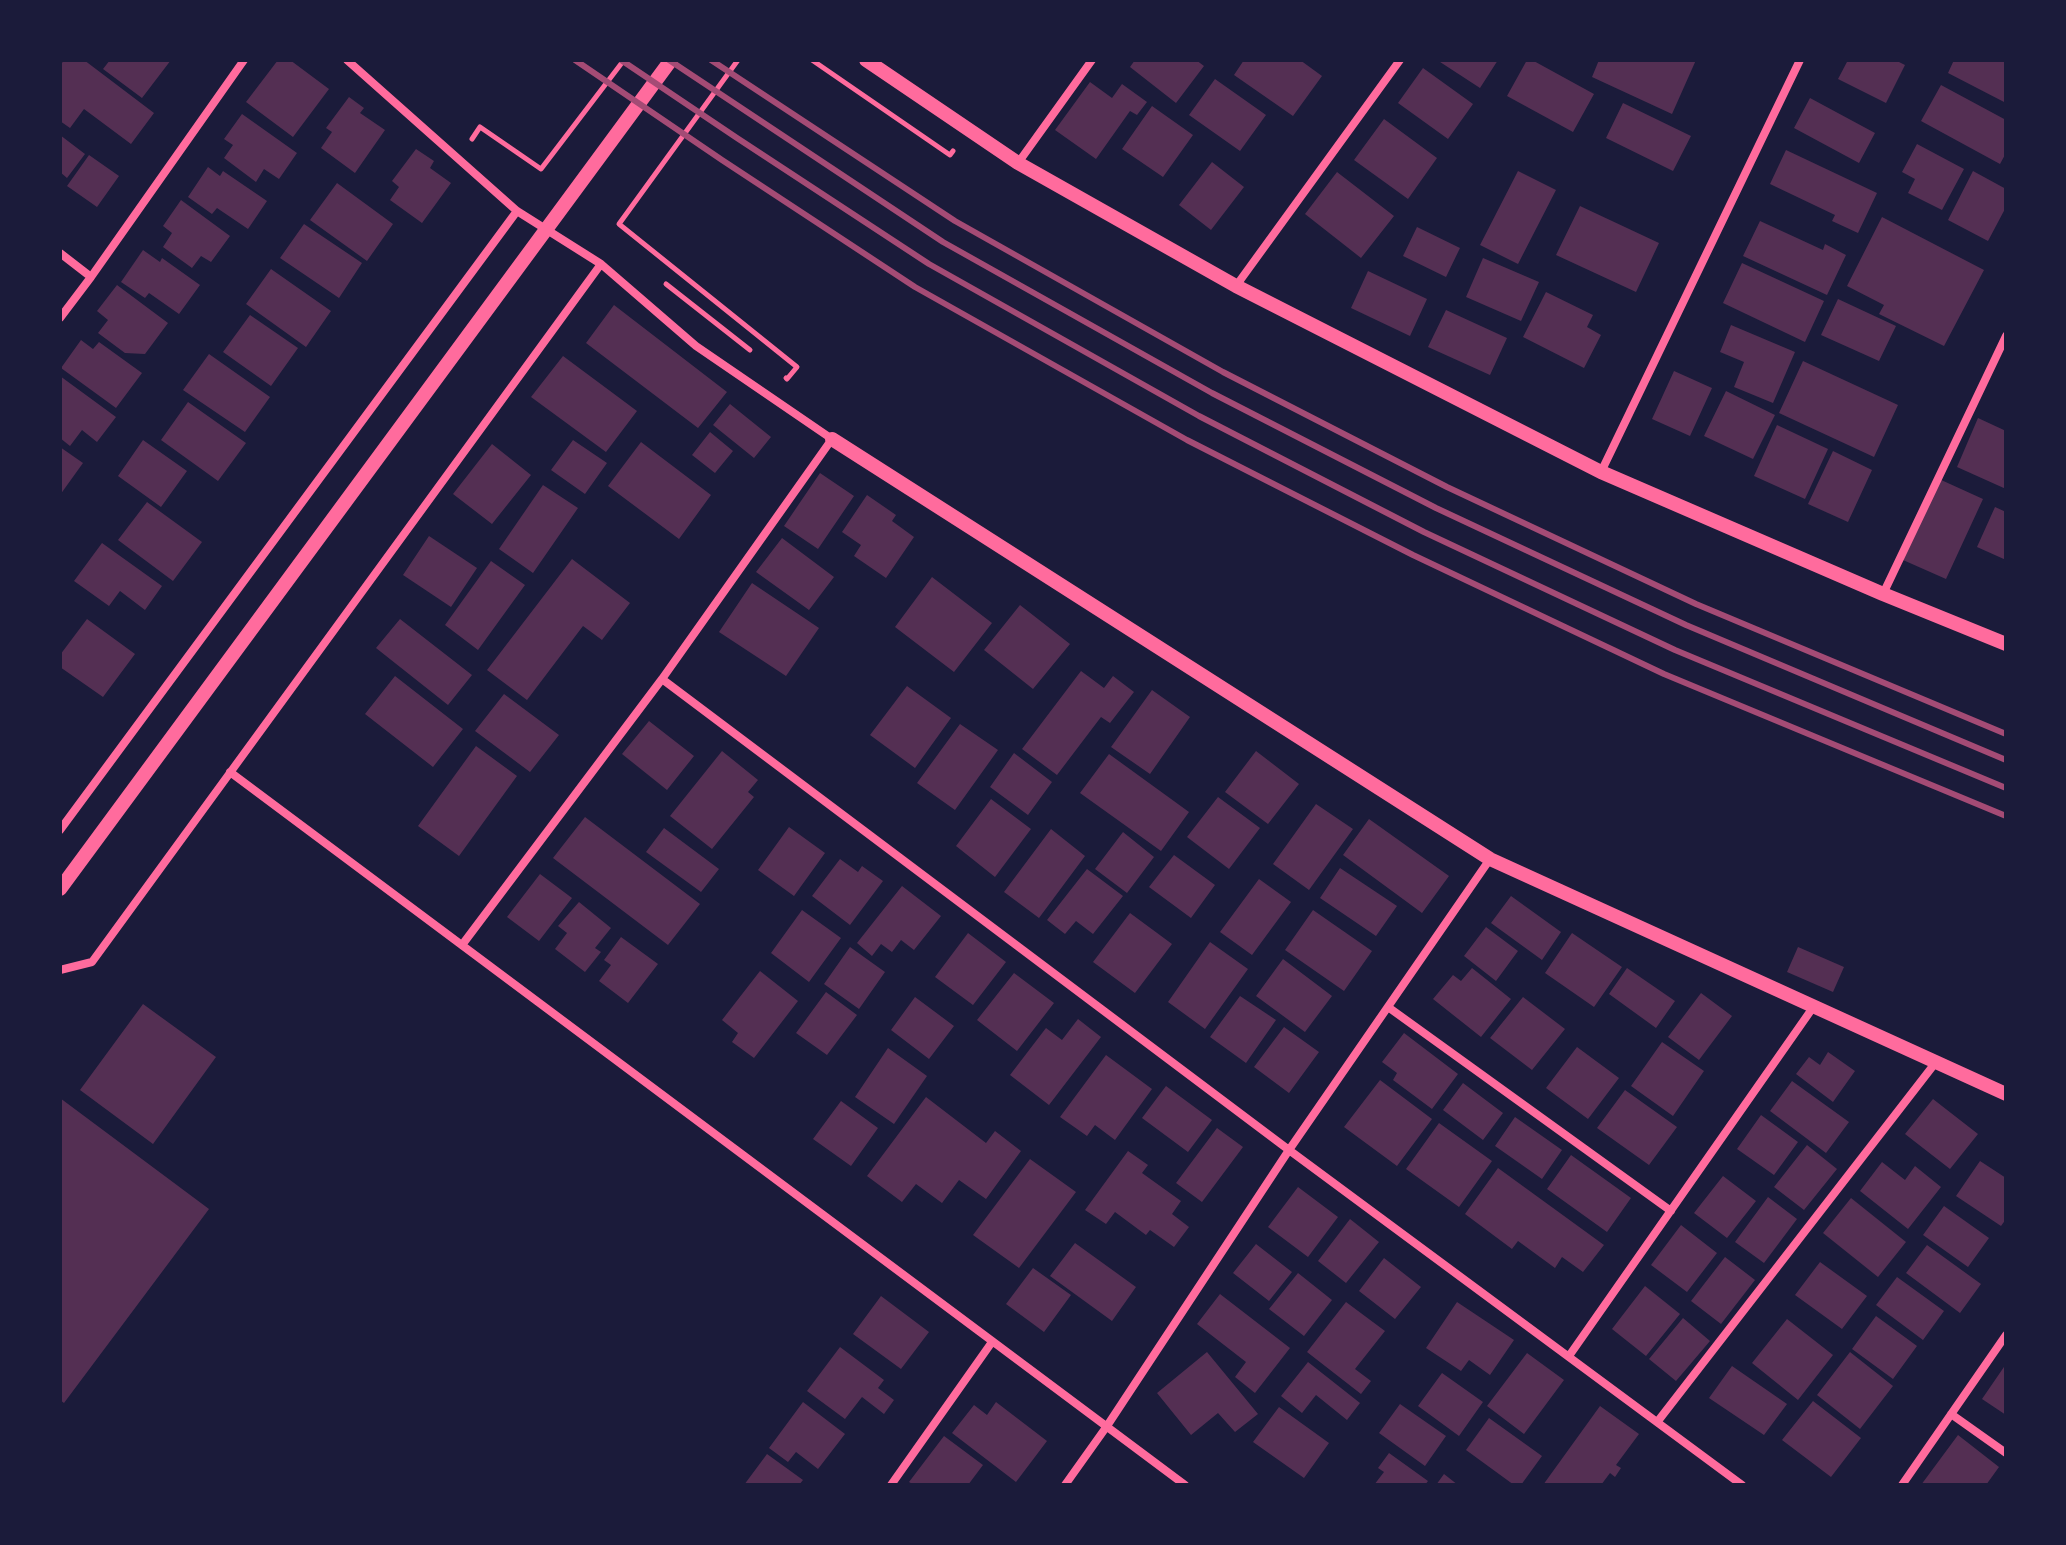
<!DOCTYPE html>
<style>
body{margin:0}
#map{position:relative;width:2066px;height:1545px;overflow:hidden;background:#1b1b3a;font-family:"Nunito Sans",sans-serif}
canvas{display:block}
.frame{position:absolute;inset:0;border:62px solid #1b1b3a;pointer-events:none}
</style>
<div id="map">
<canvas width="2066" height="1545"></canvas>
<div class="frame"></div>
</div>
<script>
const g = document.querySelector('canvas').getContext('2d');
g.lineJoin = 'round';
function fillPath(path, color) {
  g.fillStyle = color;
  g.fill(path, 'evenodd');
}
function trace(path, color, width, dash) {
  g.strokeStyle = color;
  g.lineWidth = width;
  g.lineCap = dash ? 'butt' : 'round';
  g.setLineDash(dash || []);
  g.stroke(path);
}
const building = new Path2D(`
 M64,60H84L154,113L131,144L84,109L70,128L60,121V66Z
 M110,60H171L142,98L103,69Z
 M278,60H290L329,89L293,137L246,102Z
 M1135,60H1196L1204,66L1176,103L1130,67Z
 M1244,60H1300L1322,76L1293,116L1234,75Z
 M1437,60H1498L1480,88Z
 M1527,60H1532L1594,94L1573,132L1507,96Z
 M1599,60H1696L1672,114L1592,77Z
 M1848,60H1895L1905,65L1886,103L1838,79Z
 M1954,60H2006V103L1948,73Z
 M1423,68L1473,104L1448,139L1398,103Z
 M1215,79L1266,115L1240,151L1189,115Z
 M1090,82L1112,98L1122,84L1147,102L1137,115L1130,111L1096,159L1055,130Z
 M1941,85L2006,120V153L2000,164L1921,121Z
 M349,97L364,108L360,113L385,130L355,173L321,148L332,132L326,128Z
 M1810,98L1875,133L1859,163L1794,128Z
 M1623,103L1691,136L1673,171L1606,138Z
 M1152,106L1193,135L1163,177L1122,149Z
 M242,114L297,153L279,179L264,169L256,182L224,158L233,145L224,139Z
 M1384,119L1437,158L1408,199L1354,160Z
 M60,135L85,154L67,178L60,172Z
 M1917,144L1964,169L1942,210L1908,193L1915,179L1902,172Z
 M416,149L434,161L430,168L451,183L422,223L390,200L399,187L392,181Z
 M1786,150L1877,193L1858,233L1832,221L1835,215L1770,184Z
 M89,155L119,176L97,207L67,186Z
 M1212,162L1244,187L1211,230L1179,205Z
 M208,167L220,176L223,171L267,201L248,229L217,208L212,214L188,197Z
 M1518,171L1556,190L1518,264L1480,245Z
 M1973,171L2006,189V207L1988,241L1948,220Z
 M1337,172L1394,216L1361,258L1305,214Z
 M337,183L393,224L367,261L310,220Z
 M181,200L230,236L211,262L201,256L192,268L163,247L172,233L163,226Z
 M1580,206L1659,243L1636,292L1556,255Z
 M1882,217L1984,270L1944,346L1879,314L1884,305L1847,286Z
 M1760,221L1823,250L1825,244L1846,255L1827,295L1743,256Z
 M304,224L362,263L339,298L280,258Z
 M1417,227L1460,248L1446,277L1403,256Z
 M143,250L160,262L162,258L200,285L179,314L149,293L145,298L121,282Z
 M1483,258L1539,282L1521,321L1466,297Z
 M1742,263L1824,301L1805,342L1723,303Z
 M271,269L331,311L306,347L246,304Z
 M1368,271L1427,299L1410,336L1351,308Z
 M117,285L168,323L145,354L125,353L98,333L108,320L97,311Z
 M1546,292L1593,315L1587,327L1601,335L1584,368L1523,337Z
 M1838,299L1896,326L1879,361L1821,335Z
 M614,305L727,392L698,428L586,343Z
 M1446,310L1507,338L1490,375L1428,347Z
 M250,315L298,348L271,386L223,352Z
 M1731,325L1795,352L1773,403L1734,387L1744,362L1720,352Z
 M81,340L93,349L99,342L142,373L116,408L61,368Z
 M209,354L270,397L245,432L183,390Z
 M563,356L637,411L606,452L531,397Z
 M1803,361L1898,405L1874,457L1779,413Z
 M1674,371L1712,388L1690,436L1652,419Z
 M60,376L116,417L97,442L82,430L70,446L60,438Z
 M1726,391L1775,415L1753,459L1704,436Z
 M188,402L246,443L218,481L161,440Z
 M730,404L771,437L754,458L713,425Z
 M1978,418L2006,431V489L1957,467Z
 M1777,425L1828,449L1805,499L1754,476Z
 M710,432L733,451L715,473L692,455Z
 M143,440L187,471L161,507L118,476Z
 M573,440L607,463L585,494L551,470Z
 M641,442L711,495L679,539L608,486Z
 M492,444L531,475L492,524L453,494Z
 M60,447L83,463L60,495Z
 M1833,451L1872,470L1848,522L1808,504Z
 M820,473L854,496L818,549L784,526Z
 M1939,479L1983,499L1946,579L1903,560Z
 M543,485L578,508L533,573L499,549Z
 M867,495L896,515L892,521L914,537L886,578L854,556L861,545L842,532Z
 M147,502L202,542L173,581L118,540Z
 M1995,507L2006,512V560L1977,547Z
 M429,536L477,568L451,607L403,575Z
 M782,538L834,577L809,610L756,572Z
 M102,543L162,586L145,610L120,591L109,606L74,581Z
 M572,559L630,603L602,640L583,626L527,700L487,670Z
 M491,561L525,585L478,650L445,625Z
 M932,577L992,623L954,672L895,627Z
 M752,583L819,628L786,676L719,632Z
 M1020,605L1070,644L1033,689L984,650Z
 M87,619L135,654L103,697L60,667V655Z
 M400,619L472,675L448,705L376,648Z
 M1081,671L1104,688L1113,676L1134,692L1110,723L1101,717L1057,775L1022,749Z
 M395,676L463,729L433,767L365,714Z
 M907,686L951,718L915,768L870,735Z
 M1152,690L1190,717L1150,774L1111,747Z
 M504,694L559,735L530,772L475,731Z
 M649,721L694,756L667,790L622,754Z
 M960,724L998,750L955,810L917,783Z
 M476,746L517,776L459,856L418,826Z
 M722,751L758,780L748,792L754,797L712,849L670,816Z
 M1256,751L1299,784L1268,824L1225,792Z
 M1014,753L1052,782L1028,815L990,787Z
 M1109,754L1189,812L1161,851L1080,793Z
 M1218,797L1260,828L1229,869L1187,837Z
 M991,799L1031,829L995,877L956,846Z
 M1316,804L1353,829L1309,890L1273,864Z
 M585,817L700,904L668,945L553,858Z
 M1369,819L1449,876L1422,913L1343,855Z
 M789,827L825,853L794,896L758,870Z
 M664,828L719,869L701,892L646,852Z
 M1051,829L1085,856L1039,918L1004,892Z
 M1123,832L1154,857L1127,893L1095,869Z
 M1174,855L1215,885L1191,918L1149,887Z
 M840,859L858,872L862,866L883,881L850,925L812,896Z
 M1340,868L1397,906L1376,936L1320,898Z
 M1087,869L1123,896L1093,934L1076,921L1065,934L1047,920Z
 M540,874L572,898L539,941L507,917Z
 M1259,879L1291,902L1252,955L1220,932Z
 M902,886L941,916L914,950L901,940L892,952L881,944L872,956L857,943Z
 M1511,896L1561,932L1542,960L1491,923Z
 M579,902L611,928L595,948L601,952L585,972L555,949L567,933L558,926Z
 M802,910L841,938L809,982L771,953Z
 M1313,910L1372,951L1344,991L1285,950Z
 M1130,913L1172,944L1135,993L1093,962Z
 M1486,927L1518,951L1496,981L1464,956Z
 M968,933L1006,962L973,1005L935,977Z
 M1572,933L1622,967L1594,1007L1545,973Z
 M621,937L658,964L628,1003L599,981L611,965L604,960Z
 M1210,942L1248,969L1205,1029L1168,1002Z
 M850,947L885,972L859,1009L824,984Z
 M1798,947L1844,967L1833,992L1787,972Z
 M1283,959L1332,996L1305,1032L1256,996Z
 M1472,968L1511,999L1481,1037L1433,999L1453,975L1461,981Z
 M1627,968L1675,1001L1656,1028L1609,994Z
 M760,971L798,1001L754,1058L732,1042L738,1033L722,1020Z
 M1014,973L1054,1003L1017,1051L977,1020Z
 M826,992L857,1015L827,1055L796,1033Z
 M1701,993L1732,1016L1699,1060L1668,1037Z
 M1240,996L1276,1020L1246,1063L1210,1037Z
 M915,997L954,1026L929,1059L891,1030Z
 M1523,997L1565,1029L1532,1070L1490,1038Z
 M143,1004L216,1057L153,1144L80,1090Z
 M1078,1019L1101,1037L1049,1105L1010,1075L1046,1028L1062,1040Z
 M1284,1027L1319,1052L1289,1093L1254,1067Z
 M1404,1033L1458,1074L1432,1109L1393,1080L1397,1073L1382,1062Z
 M1662,1042L1704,1071L1673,1116L1631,1086Z
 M1577,1047L1619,1078L1588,1119L1546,1088Z
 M888,1048L927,1076L894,1124L855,1097Z
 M1828,1052L1855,1071L1833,1102L1796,1074L1809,1057L1820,1065Z
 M1106,1055L1152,1089L1115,1140L1095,1125L1087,1136L1060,1117Z
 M1380,1080L1432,1119L1397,1166L1344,1127Z
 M1792,1081L1849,1122L1826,1153L1770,1111Z
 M1463,1083L1503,1113L1483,1140L1443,1110Z
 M1166,1086L1212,1120L1188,1152L1142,1118Z
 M1625,1090L1677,1127L1649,1165L1597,1128Z
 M926,1097L986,1143L995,1131L1021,1151L986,1199L959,1180L942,1203L916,1184L902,1202L867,1176Z
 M60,1098L209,1209L64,1403L60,1400Z
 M1933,1099L1978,1134L1950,1169L1905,1134Z
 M841,1101L878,1128L851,1166L813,1139Z
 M1761,1115L1798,1142L1774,1175L1737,1149Z
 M1515,1117L1562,1150L1542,1179L1495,1146Z
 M1439,1123L1492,1161L1459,1207L1406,1169Z
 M1217,1128L1243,1147L1202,1202L1176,1183Z
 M1807,1145L1837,1169L1804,1210L1774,1187Z
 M1128,1151L1148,1165L1142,1173L1181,1201L1172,1214L1189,1227L1174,1247L1150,1230L1146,1235L1115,1212L1106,1224L1085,1210Z
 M1571,1155L1631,1198L1607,1232L1547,1189Z
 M1030,1159L1076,1192L1019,1268L973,1235Z
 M1980,1161L2006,1178V1219L2001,1226L1956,1196Z
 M1882,1162L1905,1180L1915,1166L1941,1187L1908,1229L1860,1191Z
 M1498,1168L1604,1245L1583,1272L1562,1257L1555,1268L1518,1241L1512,1249L1465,1214Z
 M1723,1176L1756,1201L1727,1238L1694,1213Z
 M1298,1187L1338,1217L1308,1257L1268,1227Z
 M1768,1197L1797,1219L1764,1263L1735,1242Z
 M1851,1198L1906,1242L1878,1277L1823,1233Z
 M1944,1206L1989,1238L1968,1267L1923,1235Z
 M1350,1219L1379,1242L1346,1283L1318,1261Z
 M1681,1225L1717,1253L1687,1292L1651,1265Z
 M1075,1243L1136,1287L1112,1321L1050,1276Z
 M1256,1244L1292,1272L1269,1301L1233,1273Z
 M1927,1245L1981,1284L1960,1313L1906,1273Z
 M1725,1257L1755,1280L1721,1324L1691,1301Z
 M1384,1258L1421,1287L1395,1319L1359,1291Z
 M1820,1262L1867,1296L1842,1329L1795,1295Z
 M1033,1268L1071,1295L1044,1332L1006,1304Z
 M1298,1273L1332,1300L1304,1336L1269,1309Z
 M1897,1277L1944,1311L1923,1340L1876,1305Z
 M1645,1286L1680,1314L1646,1356L1612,1329Z
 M1220,1294L1290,1348L1255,1393L1235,1377L1246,1362L1197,1324Z
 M881,1296L929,1332L901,1369L853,1334Z
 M1346,1302L1385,1331L1355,1369L1371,1381L1361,1394L1307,1352Z
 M1457,1302L1514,1340L1490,1375L1469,1360L1461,1371L1426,1348Z
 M1876,1316L1917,1346L1893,1379L1852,1349Z
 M1683,1318L1710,1341L1676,1381L1649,1359Z
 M1787,1319L1833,1355L1798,1400L1752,1363Z
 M840,1347L884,1380L878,1388L894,1400L884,1414L862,1397L845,1419L807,1391Z
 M1207,1352L1258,1414L1235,1432L1218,1413L1191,1435L1157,1393Z
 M1850,1352L1893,1386L1860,1429L1817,1395Z
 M1527,1353L1564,1380L1524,1434L1487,1406Z
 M1308,1362L1360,1403L1347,1420L1316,1395L1302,1413L1281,1396Z
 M2006,1364V1415L1982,1399Z
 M1732,1366L1787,1404L1764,1435L1709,1398Z
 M1442,1373L1483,1402L1459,1436L1418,1406Z
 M1813,1401L1861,1438L1831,1477L1782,1440Z
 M803,1402L845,1434L818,1469L796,1452L788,1462L769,1448Z
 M996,1402L1047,1441L1016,1482L952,1433L974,1405L987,1415Z
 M1400,1404L1446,1436L1425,1466L1379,1433Z
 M1600,1406L1639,1434L1616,1465L1621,1468L1615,1477L1610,1473L1601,1485H1543Z
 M1279,1407L1329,1443L1304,1478L1253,1442Z
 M1489,1418L1542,1456L1521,1485H1514L1466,1450Z
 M1958,1435L1999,1467L1986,1485H1921Z
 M944,1436L983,1465L968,1485H914L909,1482Z
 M1389,1453L1428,1481L1425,1485H1374L1384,1472L1378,1468Z
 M767,1454L803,1480L799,1485H744Z
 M1444,1474L1458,1485H1436Z`);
const path = new Path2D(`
 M738,60L619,224L797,367L787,379L786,378
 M812,60L950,155L953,151
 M472,139L480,127L541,169L624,60
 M666,284L750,350`);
const minor = new Path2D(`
 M347,60L517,211L601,264L696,346L832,439L662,679L462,945
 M1018,163L1092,60
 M60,253L91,277
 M1236,286L1400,60
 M60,318L91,277L244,60
 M1601,472L1800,60
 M1883,594L2006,336
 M662,679L1289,1150L1742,1485
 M230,772L1185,1485
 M60,830L517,211
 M60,970L92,962L601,264
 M1388,1007L1671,1211
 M1569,1356L1814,1006
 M1951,1414L2006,1453
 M1658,1421L1936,1062
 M891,1485L992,1342
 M1065,1485L1107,1426L1289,1150L1490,859
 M1902,1485L2006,1335`);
const tertiary = new Path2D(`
 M866,60L1018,163L1236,286L1601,472L1883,594L2006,644
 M832,439L1490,859L2006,1094
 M60,889L671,60`);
const rail = new Path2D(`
 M575,60L722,160L915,287L1187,440L1413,555L1664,674L2006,816
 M621,60L737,138L929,264L1199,416L1424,532L1675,650L2006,788
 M669,60L943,242L1212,393L1436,508L1686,625L2006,760
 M711,60L955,221L1223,372L1447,487L1696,604L2006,734`);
fillPath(building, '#542f53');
trace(path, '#ff6b9d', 5);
trace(minor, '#ff6b9d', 8);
trace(tertiary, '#ff6b9d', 14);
trace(rail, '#a44b75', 6);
</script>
